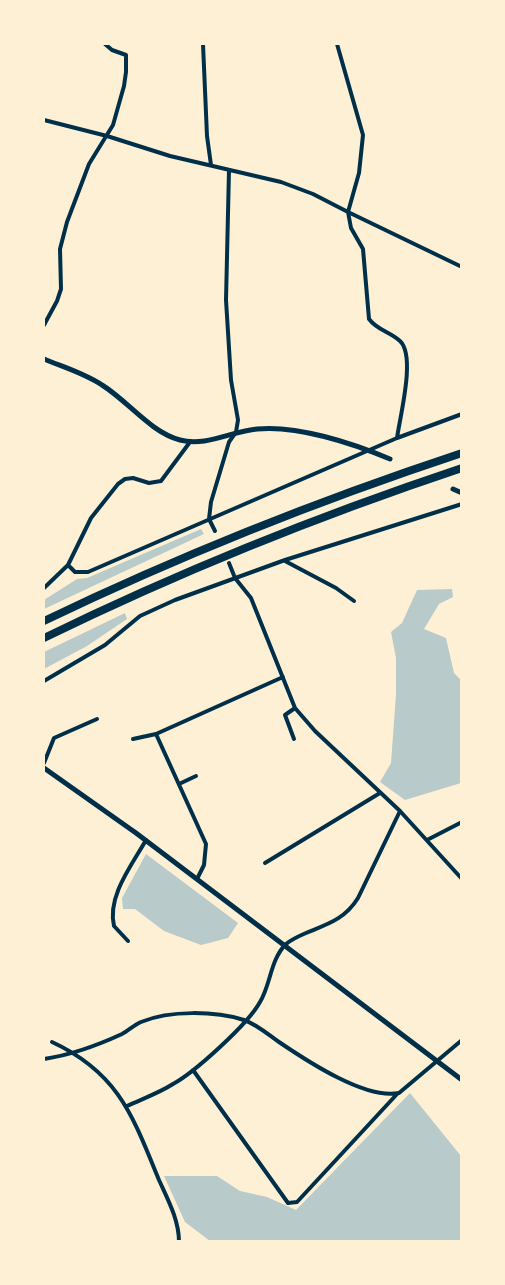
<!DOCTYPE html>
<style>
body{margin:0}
#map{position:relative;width:505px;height:1285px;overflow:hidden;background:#fdf0d5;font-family:"Exo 2",sans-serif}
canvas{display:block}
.frame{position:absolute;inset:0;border:45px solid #fdf0d5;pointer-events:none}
</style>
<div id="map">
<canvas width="505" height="1285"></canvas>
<div class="frame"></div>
</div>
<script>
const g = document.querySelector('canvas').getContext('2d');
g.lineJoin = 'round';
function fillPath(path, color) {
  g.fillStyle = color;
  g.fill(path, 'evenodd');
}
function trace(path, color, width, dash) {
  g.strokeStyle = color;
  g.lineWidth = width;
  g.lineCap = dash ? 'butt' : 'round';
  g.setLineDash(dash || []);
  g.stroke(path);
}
const green = new Path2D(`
 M201,529L204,534L44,609V600L77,579L87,578Z
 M452,589L453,597L439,604L424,629L446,638L454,673L461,680V783L405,800L380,782L391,763L396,694V658L391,632L402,623L417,590Z
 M125,613L127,619L87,646L44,669V652Z
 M146,854L238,923L228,938L201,945L164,931L135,909H123L122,898Z
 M410,1093L461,1156V1241H210L185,1222L164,1176H217L240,1191L267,1197L296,1210Z`);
const minor = new Path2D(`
 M203,44L207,136L211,165
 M337,44L363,135L359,173L348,212L351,228L363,249L369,319C377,330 390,332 400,341C416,356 400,416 397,438
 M44,120L107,136L170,156L281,182L313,194L348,212L462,267
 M44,325L57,301L61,289L60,249L67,222L89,164L113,125L124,86L126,72V55L112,50L105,44
 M215,531L209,519L211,502L229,442L236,432L238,420L231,380L226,300L229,170
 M285,561L336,588L354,601
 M229,563L235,578L251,598L295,708L315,731L400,811L462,879
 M68,565L75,572H88L397,438L462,414
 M44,588L68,565L91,518L118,484L125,479L133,478L149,483L161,481L190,442
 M44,681L105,645L140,616L175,600L285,560L462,504
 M156,734L206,844L204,865L197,879
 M133,739L156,734L283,677
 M294,739L285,715L295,708
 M44,763L54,738L97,719
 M179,784L196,776
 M427,840L462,822
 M265,863L380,793
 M128,941L114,926C107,896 132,865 146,840
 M52,1042C119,1073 133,1117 159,1180C168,1200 179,1220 179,1242
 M44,1059C71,1055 96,1046 122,1034C128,1031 134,1025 141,1022C170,1010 215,1011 244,1020C256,1024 269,1035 279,1042C307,1061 366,1100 399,1093L462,1040
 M193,1070L288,1203L297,1202L398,1093
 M127,1106C142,1099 159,1093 173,1084C195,1072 248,1024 260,1002C271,984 270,960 286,944C292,939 299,936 306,933C328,924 345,919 358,898L400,811`);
const tertiary = new Path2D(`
 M44,359C63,367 84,373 102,385C128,401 150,432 180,440C206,447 232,431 257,429C297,425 352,443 390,459
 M453,489L462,493
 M44,768L136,833L462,1080`);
const motorway = new Path2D(`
 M44,621C181,555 317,501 462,453
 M44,638C179,572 318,516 462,468`);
fillPath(green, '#b9caca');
trace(minor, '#003049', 4);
trace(tertiary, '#003049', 5);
trace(motorway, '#003049', 8);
</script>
